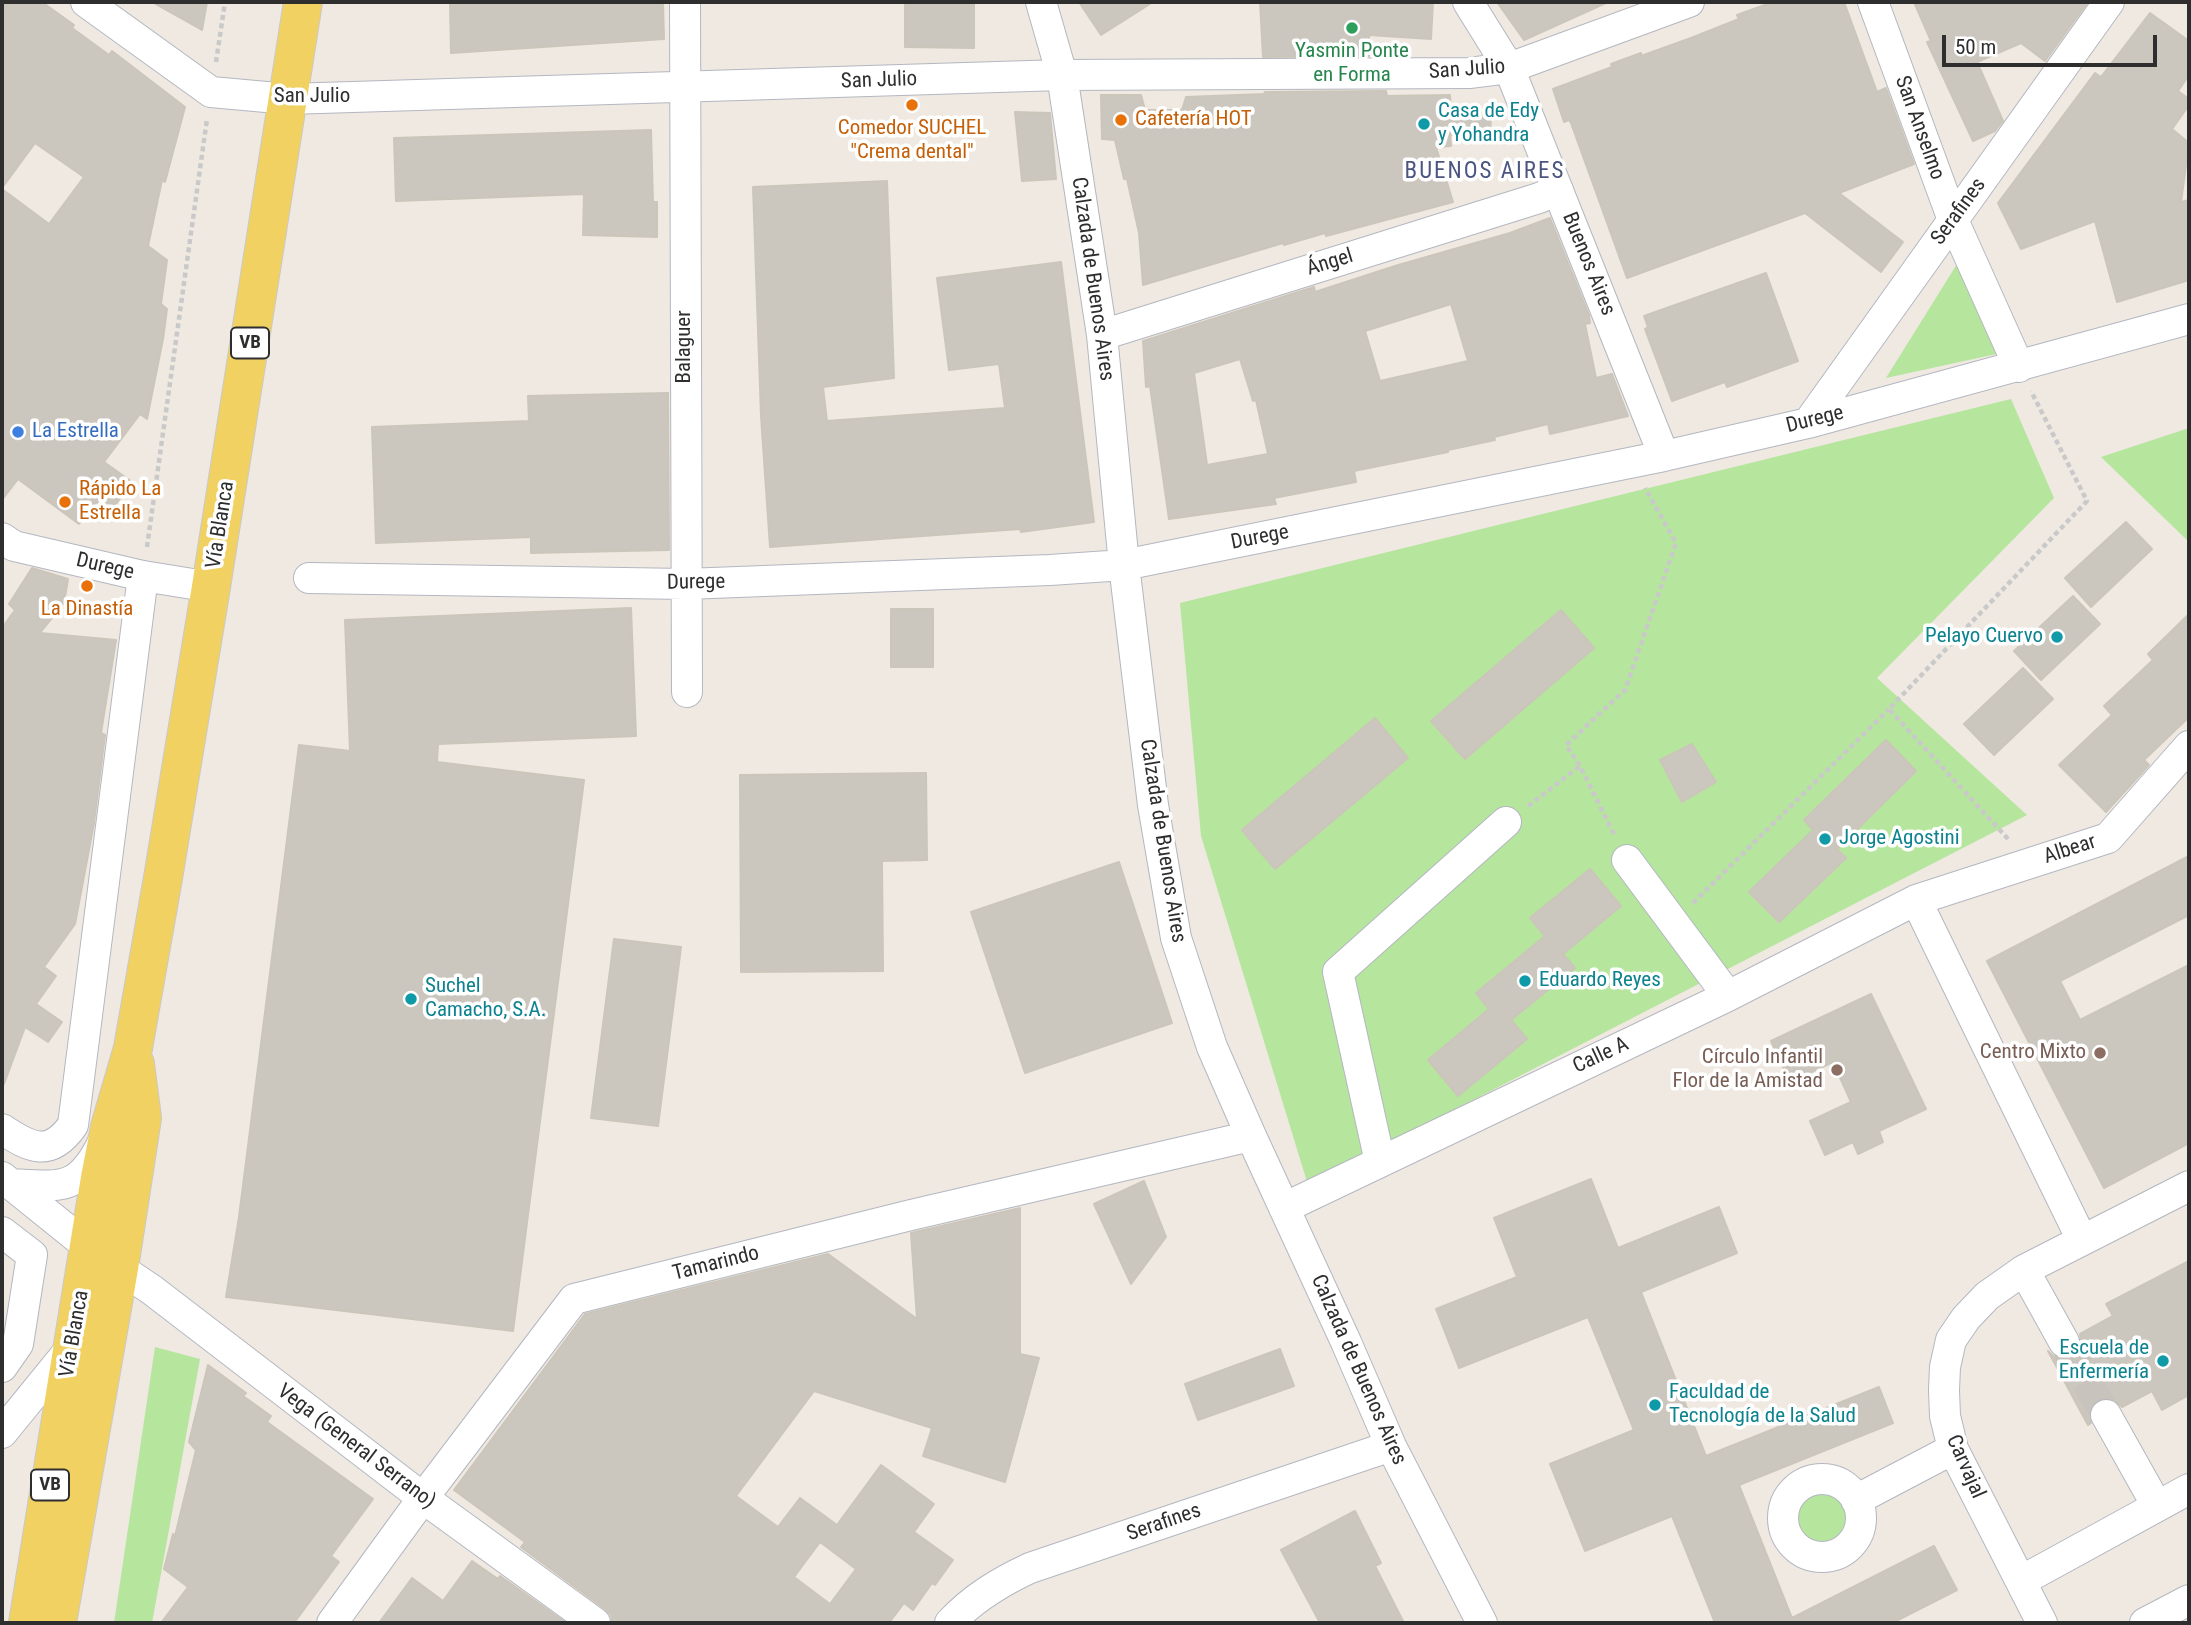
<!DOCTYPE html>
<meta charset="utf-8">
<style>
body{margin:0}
#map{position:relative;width:2191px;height:1625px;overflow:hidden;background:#efe9e1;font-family:"Roboto Condensed",sans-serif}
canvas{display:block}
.frame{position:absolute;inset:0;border:4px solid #2e2e2e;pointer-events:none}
.scale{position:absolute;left:1942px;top:35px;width:215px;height:32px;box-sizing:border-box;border:4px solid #2e2e2e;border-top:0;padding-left:9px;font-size:21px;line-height:24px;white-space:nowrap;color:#2e2e2e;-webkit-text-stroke:5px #fff;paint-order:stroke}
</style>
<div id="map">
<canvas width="2191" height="1625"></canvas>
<div class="frame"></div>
<div class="scale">50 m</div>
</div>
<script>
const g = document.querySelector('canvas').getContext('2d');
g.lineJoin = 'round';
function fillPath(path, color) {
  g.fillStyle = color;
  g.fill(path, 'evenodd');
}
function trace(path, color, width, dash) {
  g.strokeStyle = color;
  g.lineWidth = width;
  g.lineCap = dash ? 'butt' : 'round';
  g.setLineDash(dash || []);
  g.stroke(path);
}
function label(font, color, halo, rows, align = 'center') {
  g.font = font + ' "Roboto Condensed",sans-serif';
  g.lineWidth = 7;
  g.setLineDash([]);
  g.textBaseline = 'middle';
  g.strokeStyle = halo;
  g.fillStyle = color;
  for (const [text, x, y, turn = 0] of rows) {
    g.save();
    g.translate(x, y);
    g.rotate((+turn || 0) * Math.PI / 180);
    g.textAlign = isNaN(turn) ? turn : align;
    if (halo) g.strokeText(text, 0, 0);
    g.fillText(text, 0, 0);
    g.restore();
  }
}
const green = new Path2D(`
 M1962,256L2001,353L1886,378Z
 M2011,399L2054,498L1877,678L2027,815L1308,1185L1201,836L1180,603Z
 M2189,428V542L2101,457Z
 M155,1347L200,1359L152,1623H114Z
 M1796 1519a26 26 0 1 1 52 0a26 26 0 1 1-52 0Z`);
const building = new Path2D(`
 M2,2H42L74,25L72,28L109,55L112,51L185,107L165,182L162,180L148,246L167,260L161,304L167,309L163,339L147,419L140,414L104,462L132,482L110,512L96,502L79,524L18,479L2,500V189L49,224L84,177L35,143L2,188Z
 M152,2H207L202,30Z
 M450,2H663L664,39L451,53Z
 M905,2H974V48L905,47Z
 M1079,2H1153L1101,35Z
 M1260,2H1433L1431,39L1369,35V56L1263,57Z
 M1497,2H1608L1524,40Z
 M1773,2H1844L1877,92L1886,88L1914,164L1839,193L1903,242L1881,272L1805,213L1627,278L1571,123L1569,120L1564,122L1553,89L1612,67L1611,64L1641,53V56L1691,38L1739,19L1737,15Z
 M1914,2H2088L2045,61L2021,43L1977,62L2003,121L1995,131L1973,141L1927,42L1931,41Z
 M2150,13L2189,41V75L2178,91L2189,99V105L2172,129L2189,143L2181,202L2189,200V280L2117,302L2095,221L2021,249L1998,203L2095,73L2101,77Z
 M1386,91L1387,96L1450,95L1451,113H1491L1490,136L1450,135L1451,146L1436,147L1453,202L1326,236L1325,233L1284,245L1283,243L1143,285L1139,233L1127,179H1124L1115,140L1102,139L1101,95H1141L1145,110H1182L1186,97L1264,94L1265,92Z
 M1015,112L1050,113L1056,179L1022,181Z
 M651,130L653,202H657V237L583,235L584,194L396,201L394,138Z
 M887,181L894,378L823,387L827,421L1005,408L999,364L949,370L937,278L1061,262L1094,522L1021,532L1020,529L770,547L761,416L753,187Z
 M1550,218L1589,315L1590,323L1585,324L1596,378L1612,374L1628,416L1550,434L1548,424L1494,437L1495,440L1448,450V452L1354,471L1356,482L1274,498L1276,504L1169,519L1150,386L1146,387L1143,341L1314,287L1315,292L1395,266L1510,233ZM1451,304L1468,361L1380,381L1365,331ZM1240,359L1253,401L1256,400L1268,454L1207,465L1194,373Z
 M1766,273L1798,361L1727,387L1725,382L1672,401L1645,329L1648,327L1644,316Z
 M668,393L669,550L531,553V537L376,543L372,427L529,421L528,396Z
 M2126,522L2152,549L2091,607L2065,578Z
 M32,568L68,579L64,603L40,633L116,640L101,733L105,735L94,823L75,924L44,967L56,976L36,1004L62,1022L48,1042L25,1027L4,1084L2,1083V628L15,610L9,604Z
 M2073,596L2100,624L2041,680L2014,651Z
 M631,608L636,736L438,744L437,762L584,780L513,1331L226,1297L239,1217L299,745L350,751L345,620Z
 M891,609H933V667H891Z
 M1561,610L1594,648L1465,759L1431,721Z
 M2189,614V717L2144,760L2149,765L2106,812L2059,765L2112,715L2104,706L2153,660L2148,654Z
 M2023,668L2053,699L1994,755L1964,724Z
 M1375,718L1408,758L1275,869L1242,830Z
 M1886,740L1916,771L1837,849L1846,858L1779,922L1749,892L1813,830L1804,820Z
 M1692,744L1716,782L1682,802L1660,760Z
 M926,773L927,860L882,861L883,971L741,972L740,775Z
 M2189,856V915L2060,981L2080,1020L2189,965V1143L2104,1188L1987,961Z
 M1119,862L1172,1023L1025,1073L971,912Z
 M1590,869L1621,906L1563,954L1575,968L1511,1020L1527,1039L1458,1096L1428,1060L1489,1009L1476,993L1545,936L1530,918Z
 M614,939L681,947L658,1126L591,1118Z
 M1871,994L1926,1109L1879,1131L1883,1142L1858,1154L1853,1142L1825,1155L1810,1121L1851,1102L1833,1062L1790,1082L1771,1041Z
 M1591,1179L1618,1248L1719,1207L1737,1253L1641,1292L1706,1456L1879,1387L1893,1423L1739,1485L1792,1618L1934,1546L1957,1590L1892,1623H1715L1672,1516L1585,1551L1550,1464L1634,1430L1588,1317L1459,1368L1436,1309L1517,1277L1494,1218Z
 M1144,1181L1166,1237L1131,1284L1094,1204Z
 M1020,1208V1354L1039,1358L1005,1482L923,1456L932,1428L814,1391L736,1496L778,1527L800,1498L837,1525L881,1465L934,1504L914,1532L953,1560L935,1585L932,1583L913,1610L904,1603L889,1623H612L611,1615L605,1609L521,1547L525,1542L454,1490L585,1314L828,1254L917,1319L911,1233ZM820,1542L856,1569L830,1604L794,1577Z
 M2189,1261V1395L2162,1410L2152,1391L2122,1407L2114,1400L2106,1398L2098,1399L2091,1407L2089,1415L2091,1423L2088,1425L2048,1351L2054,1357L2063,1359L2073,1357L2079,1352L2081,1343L2080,1334L2113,1316L2106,1304Z
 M1280,1349L1294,1386L1198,1420L1185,1384Z
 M208,1365L246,1393L243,1396L271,1416L267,1422L373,1499L331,1556L339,1562L294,1623H161L188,1587L164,1569L173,1534L175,1536L196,1450L189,1442Z
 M1355,1511L1381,1563L1375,1566L1404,1623H1320L1281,1550Z
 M472,1561L498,1579L500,1576L566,1623H379L412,1578L443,1601Z`);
const minorTunnel = new Path2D(`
 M2064,1342L2106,1415`);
const path = new Path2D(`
 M216,62L225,2
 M147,547L207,119
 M1528,806L1580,766
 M1614,834L1580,766L1566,745L1625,690L1676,543L1645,488
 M2008,839L1889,709L2087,501L2031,391
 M1693,903L1889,709`);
const minor = new Path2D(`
 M86,2L211,92L288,99L1062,75L1469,73L1509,68L1689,2
 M685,2L687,692
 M1041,2L1062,75L1102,335L1124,565L1142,714L1153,805L1176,938L1212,1047L1251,1136L1346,1342L1391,1446L1482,1623
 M1468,2L1509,68L1664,456
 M1873,2L1953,220L2019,367
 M1102,335L1539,198L1558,190
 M1808,423L2109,2
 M2,538L14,546L143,576L211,587
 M309,578L686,584L1050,570L1124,565L1664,456L1808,423L2189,319
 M1627,860L1728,996
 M1916,900L2082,1240
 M2,1129C30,1148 50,1158 73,1125L143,576
 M1380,1162L1338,972L1506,822
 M2,1177L90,1248L152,1290L423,1498L595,1623
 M12,1184C62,1187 79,1191 103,1142
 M1284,1208L1728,996L1916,900L2108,838L2189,746
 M2,1232L32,1255L18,1344L2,1367
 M2024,1270L2064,1342
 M2106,1415L2157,1506
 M2,1433L72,1347
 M1783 1518a39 39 0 1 1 78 0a39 39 0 1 1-78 0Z
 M1856,1500L1953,1449
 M2021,1581L2189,1489
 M332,1623L423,1498L574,1299L911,1215L1251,1136
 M950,1623C973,1598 1000,1582 1030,1568L1391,1446
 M2042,1623L1953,1449L1945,1416L1944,1390L1945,1367L1951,1340L1966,1318L1987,1296L2024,1270L2189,1186
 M2145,1623L2189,1600`);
const major = new Path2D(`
 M28,1623L100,1178L110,1127L133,1048L163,878L211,587L303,2
 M57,1623L119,1268L142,1118L135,1064`);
const markers = [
 [1352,28,7,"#2e9e5b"],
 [912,105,7,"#e8710a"],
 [1121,120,7,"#e8710a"],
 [1424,124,7,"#0f9aa8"],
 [18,432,7,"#3f7fe0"],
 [65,502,7,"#e8710a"],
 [87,586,7,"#e8710a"],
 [2057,637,7,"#0f9aa8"],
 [1825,839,7,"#0f9aa8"],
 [1525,981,7,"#0f9aa8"],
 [411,999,7,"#0f9aa8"],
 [2100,1053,7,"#8d6e63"],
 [1837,1070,7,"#8d6e63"],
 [2163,1361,7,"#0f9aa8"],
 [1655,1405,7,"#0f9aa8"]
];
const shields = [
 [250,343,38],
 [50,1485,38]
];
const shieldNames = [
 ["VB",250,343],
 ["VB",50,1485]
];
const leisureNames = [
 ["Yasmin Ponte",1352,52],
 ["en Forma",1352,76]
];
const streetNames = [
 ["San Julio",1467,70,-4],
 ["San Julio",879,81,-2],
 ["San Julio",312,97],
 ["San Anselmo",1919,128,70],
 ["Serafines",1959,212,-54],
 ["Ángel",1330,263,-17],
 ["Buenos Aires",1588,264,68],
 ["Calzada de Buenos Aires",1092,279,82],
 ["Balaguer",685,347,-90],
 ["Durege",1815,420,-14],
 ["Vía Blanca",221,525,-81],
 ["Durege",1260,538,-11],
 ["Durege",105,567,13],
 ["Durege",696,583,-1],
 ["Calzada de Buenos Aires",1162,841,81],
 ["Albear",2070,850,-18],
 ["Calle A",1601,1056,-25],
 ["Tamarindo",716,1264,-14],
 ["Vía Blanca",75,1334,-80],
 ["Calzada de Buenos Aires",1358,1370,66],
 ["Vega (General Serrano)",356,1447,37],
 ["Carvajal",1965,1467,66],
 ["Serafines",1164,1523,-19]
];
const cultureNames = [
 ["Casa de Edy",1438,112],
 ["y Yohandra",1438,136],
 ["Pelayo Cuervo",2043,637,"right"],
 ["Jorge Agostini",1839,839],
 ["Eduardo Reyes",1539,981],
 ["Suchel",425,987],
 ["Camacho, S.A.",425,1011],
 ["Escuela de",2149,1349,"right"],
 ["Enfermería",2149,1373,"right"],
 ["Faculdad de",1669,1393],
 ["Tecnología de la Salud",1669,1417]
];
const foodNames = [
 ["Cafetería HOT",1135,120],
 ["Comedor SUCHEL",912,129,"center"],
 ["\"Crema dental\"",912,153,"center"],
 ["Rápido La",79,490],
 ["Estrella",79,514],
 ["La Dinastía",87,610,"center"]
];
const shopNames = [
 ["La Estrella",32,432]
];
const educationNames = [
 ["Centro Mixto",2086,1053],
 ["Círculo Infantil",1823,1058],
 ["Flor de la Amistad",1823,1082]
];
const neighbourhoodNames = [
 ["BUENOS AIRES",1485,172]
];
fillPath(green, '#b6e59e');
fillPath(building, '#cbc7bf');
trace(building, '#cbc5ba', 2);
trace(minorTunnel, '#c8c4bd', 30, [30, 15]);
trace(minor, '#b4b7c1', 32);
trace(major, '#c9c9c9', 40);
trace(path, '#c9c9c9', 4.5, [5, 3.5]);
trace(minor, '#fff', 30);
trace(major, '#f2d163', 38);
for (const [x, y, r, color] of markers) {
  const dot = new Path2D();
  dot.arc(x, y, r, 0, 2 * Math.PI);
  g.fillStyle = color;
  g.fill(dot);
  trace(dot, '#fff', 2.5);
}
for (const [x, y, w] of shields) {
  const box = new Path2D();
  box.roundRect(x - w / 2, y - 15.5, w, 31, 5);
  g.fillStyle = '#fff';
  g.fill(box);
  trace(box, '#2e2e2e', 2);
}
label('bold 19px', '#2e2e2e', null, shieldNames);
label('21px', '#27864d', '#fff', leisureNames);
label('21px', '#2e2e2e', '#fff', streetNames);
label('21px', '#0d838f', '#fff', cultureNames, 'left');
label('21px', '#c56008', '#fff', foodNames, 'left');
label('21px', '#366cbe', '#fff', shopNames, 'left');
label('21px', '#785e54', '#fff', educationNames, 'right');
g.letterSpacing = '2px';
label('23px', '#4d5680', '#fff', neighbourhoodNames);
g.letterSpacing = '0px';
</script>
